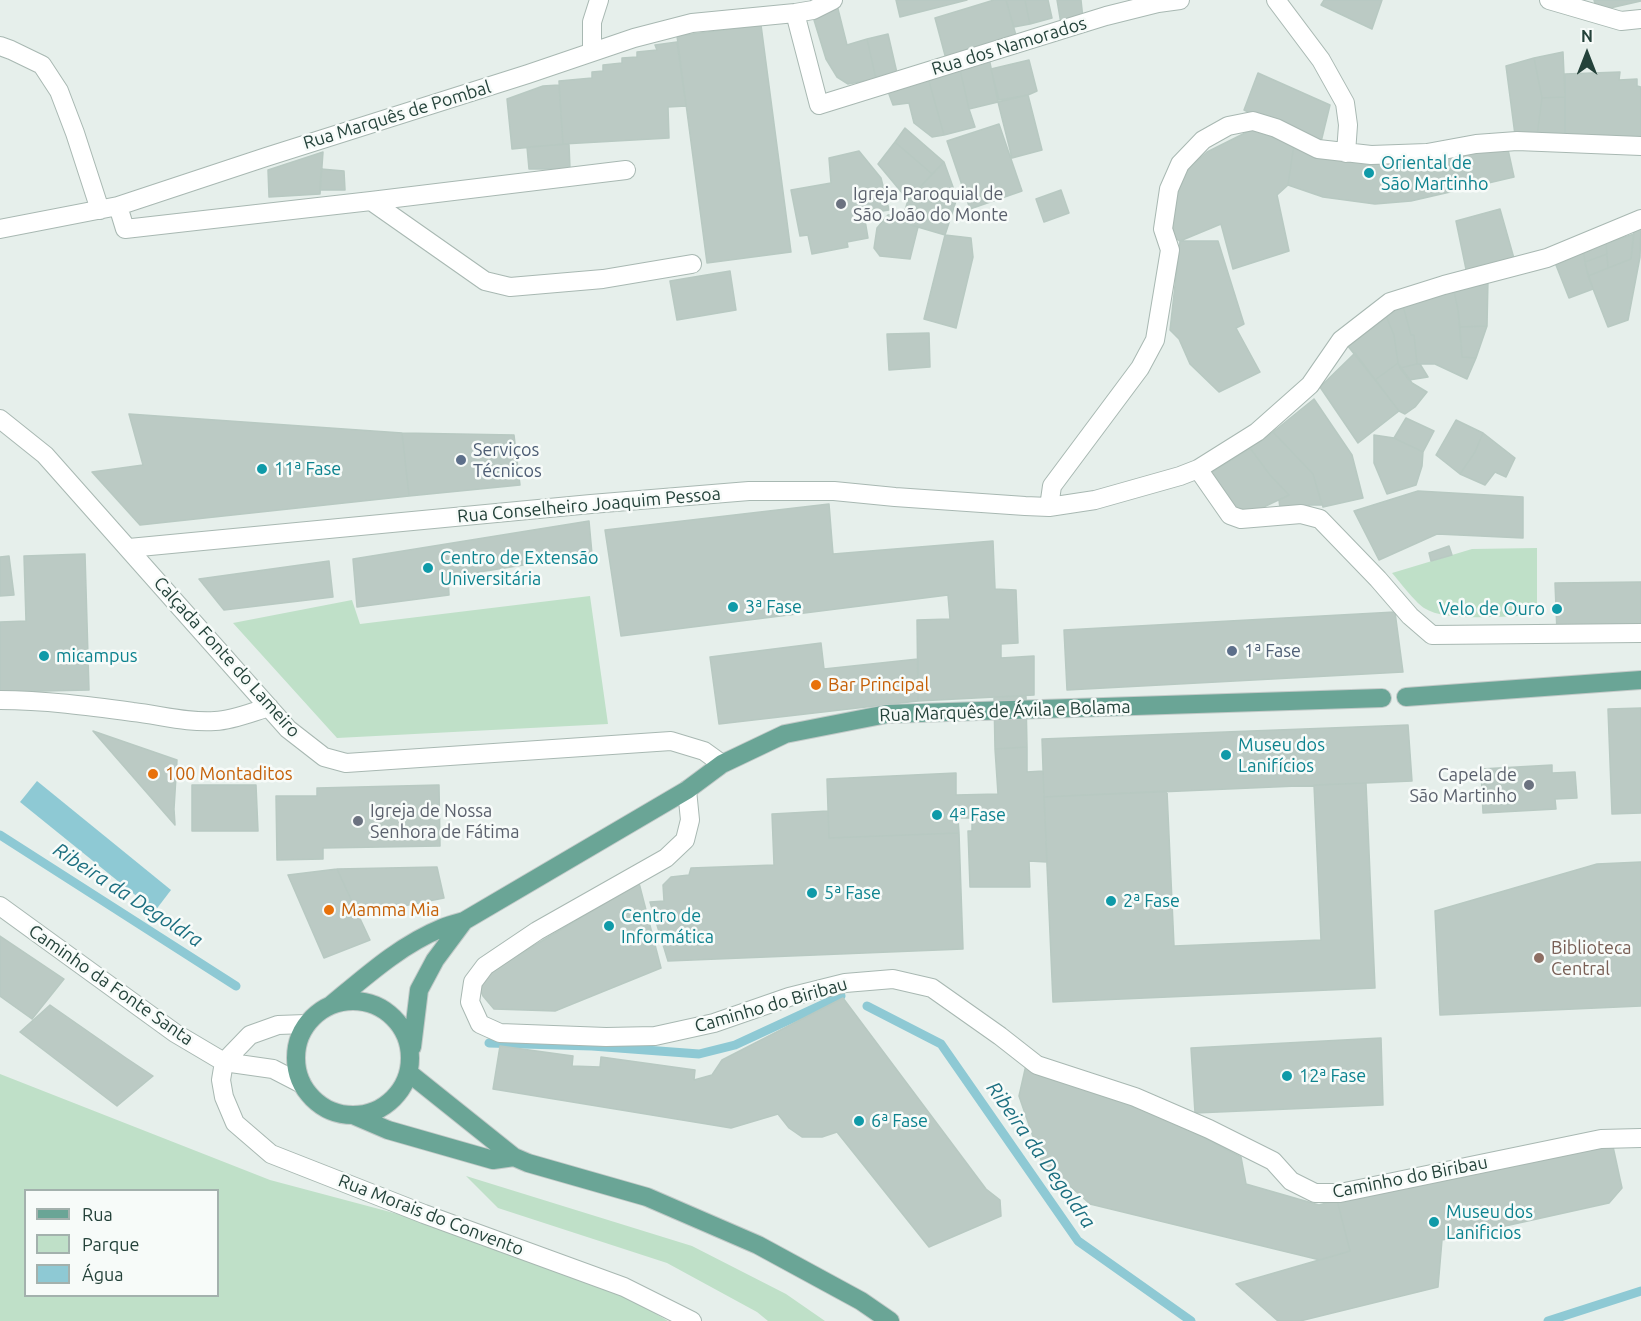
<!DOCTYPE html>
<meta charset="utf-8">
<style>
body{margin:0}
#map{position:relative;width:1641px;height:1321px;overflow:hidden;background:#e6efeb;font-family:Ubuntu,sans-serif}
canvas{display:block}
.legend{position:absolute;left:24px;top:1189px;width:195px;height:108px;box-sizing:border-box;background:#f7fbf9;border:2px solid #a3b1ad;margin:0;padding:8px 10px;list-style:none;font-size:18px;color:#24423a}
.legend li{display:flex;align-items:center;gap:12px;height:30px}
.legend b{width:30px;border:2px solid #a3b1ad}
.north{position:absolute;left:1557px;top:24px;width:60px;height:60px;-webkit-text-stroke:4px #f7fbf9;paint-order:stroke;rotate:0deg;font-size:16px;font-weight:700;line-height:24px;text-align:center;color:#24423a}
.north::after{content:'';display:block;margin:auto;width:21px;height:27px;background:#24423a;clip-path:polygon(50% 0,100% 100%,50% 72%,0 100%)}
</style>
<div id="map">
<canvas width="1641" height="1321"></canvas>
<ul class="legend">
<li><b style="height:8px;background:#6aa596"></b>Rua</li>
<li><b style="height:16px;background:#bfe0c8"></b>Parque</li>
<li><b style="height:16px;background:#8ec9d4"></b>Água</li>
</ul>
<div class="north">N</div>
</div>
<script>
const g = document.querySelector('canvas').getContext('2d');
g.lineJoin = 'round';
function fillPath(path, color) {
  g.fillStyle = color;
  g.fill(path, 'evenodd');
}
function trace(path, color, width, dash) {
  g.strokeStyle = color;
  g.lineWidth = width;
  g.lineCap = dash ? 'butt' : 'round';
  g.setLineDash(dash || []);
  g.stroke(path);
}
function label(font, color, halo, rows, align = 'center') {
  g.font = font + ' Ubuntu,sans-serif';
  g.lineWidth = 5;
  g.setLineDash([]);
  g.textBaseline = 'middle';
  g.strokeStyle = halo;
  g.fillStyle = color;
  for (const [text, x, y, turn = 0] of rows) {
    g.save();
    g.translate(x, y);
    g.rotate((+turn || 0) * Math.PI / 180);
    g.textAlign = isNaN(turn) ? turn : align;
    if (halo) g.strokeText(text, 0, 0);
    g.fillText(text, 0, 0);
    g.restore();
  }
}
const green = new Path2D(`
 M1537,548V604H1523V616C1497,616 1446,622 1424,608C1414,601 1400,582 1392,573L1472,549Z
 M590,596L608,724L337,738L233,623L352,600L360,624Z
 M0,1074L270,1180L424,1221L628,1297L668,1321H0ZM26,1190H218V1296H26Z
 M466,1176L692,1246L786,1294L825,1321H768L757,1312L667,1263L498,1208Z`);
const water = new Path2D(`
 M37,781L171,890L155,911L20,802Z`);
const stream = new Path2D(`
 M0,835L236,986
 M867,1006L941,1044L1078,1241L1191,1321
 M489,1043L592,1046L699,1054L735,1045L841,996
 M1548,1321L1641,1291`);
const building = new Path2D(`
 M896,0H967L900,17Z
 M994,0H1006L1017,39L946,59L935,18Z
 M1006,0H1025L1030,24L1014,27Z
 M1025,0H1048L1052,18L1030,24Z
 M1057,0H1081L1083,19L1061,24Z
 M1324,0H1382L1372,29L1321,5Z
 M1594,0H1641V1L1597,11Z
 M837,5L847,45L867,39L876,79L848,84L837,77L826,59L814,20Z
 M761,25L791,252L707,263L677,36Z
 M888,34L897,73L876,79L867,39Z
 M677,42L686,106L668,107L669,138L563,144L559,81L592,78V72L603,71V65L622,63V58L637,57V52L657,50L655,45Z
 M1563,52L1565,97L1542,98L1534,58Z
 M989,58L998,102L969,109L959,65Z
 M1534,58L1542,98L1537,136L1515,135L1506,66Z
 M1029,60L1037,91L1028,95L999,100L991,69Z
 M959,65L969,109L975,127L944,135L927,74Z
 M1620,72L1619,80L1637,79V86L1641,87V141L1565,138V74Z
 M1258,73L1330,105L1320,146L1244,110Z
 M927,74L944,135L932,137L914,123L909,103L893,105L886,86Z
 M559,85L563,144L512,149L507,99L543,86Z
 M1028,95L1042,150L1012,158L998,102Z
 M1565,97V138L1537,136L1542,98Z
 M999,124L1022,191L970,209L947,141Z
 M905,128L944,162L932,174L895,142Z
 M1251,130L1272,132L1294,144L1288,185L1277,195L1289,251L1233,269L1221,224L1180,241L1166,232L1173,193L1190,167L1207,152Z
 M895,142L932,174L908,200L878,164Z
 M569,144L570,169H529L527,147Z
 M1294,144L1444,157L1450,192L1411,201L1375,204L1323,197L1288,185Z
 M1507,145L1514,177L1450,192L1444,157Z
 M859,151L881,178L889,210L864,214L868,238L847,242L848,247L812,254L808,235L800,236L791,190L831,183L829,158Z
 M323,152L320,194L269,197L268,170Z
 M944,162L957,198L945,235L911,225L913,217L904,214L908,200Z
 M321,169L344,171L345,190H320Z
 M1061,190L1069,213L1044,222L1036,199Z
 M1500,209L1515,262L1467,274L1456,221Z
 M904,214L913,217L911,225L918,227L910,259L880,256L874,248L877,228L888,215Z
 M1641,227L1640,257L1628,320L1608,327L1588,276L1631,259L1634,229Z
 M1617,233L1620,238L1606,243L1607,254L1585,262L1583,245Z
 M1634,234L1631,259L1608,268L1606,243Z
 M945,235L971,238L973,257L956,328L924,319Z
 M1180,241H1218L1244,324L1236,328L1260,372L1219,392L1190,364L1179,339L1170,330Z
 M1583,245L1585,264L1593,289L1569,298L1554,260Z
 M1607,254L1608,268L1588,276L1585,262Z
 M730,271L736,310L677,320L670,281Z
 M1488,279L1487,326L1460,327L1458,310L1453,286Z
 M1453,286L1458,310L1462,357L1476,358L1467,379L1435,364H1417L1414,335H1411L1402,302Z
 M1402,302L1411,335H1414L1417,364L1400,368L1398,363L1394,335L1384,311Z
 M1384,311L1394,335L1398,363L1375,380L1347,345Z
 M1487,326L1476,358L1462,357L1460,327Z
 M929,333L930,367L889,370L887,334Z
 M1355,353L1399,411L1358,443L1320,387Z
 M1398,363L1412,383L1427,392L1415,407L1405,414L1399,411L1375,380Z
 M1417,364H1420L1428,377L1409,380L1400,368Z
 M1314,399L1352,455L1363,498L1323,507L1313,474L1273,432Z
 M129,414L402,433L409,496L140,525L92,472L143,465Z
 M1406,418L1434,431L1423,452L1394,438Z
 M1456,420L1483,433L1475,452L1460,474L1436,455Z
 M1273,432L1313,474L1322,505H1309V507L1280,509L1279,500L1289,495L1270,475L1250,448Z
 M402,433L514,435L520,485L409,496Z
 M1483,433L1515,458L1506,477L1495,472L1485,485L1460,474L1475,452Z
 M1374,435L1394,438L1423,452L1422,466L1416,485L1387,494L1374,463Z
 M1250,448L1270,475L1289,495L1251,513L1237,511L1212,472Z
 M1418,491L1523,497V538L1437,534L1379,560L1354,511Z
 M829,504L833,554L993,541L995,589L1016,590L1018,643L1001,644V658L1034,656V695L918,701L917,620L950,619L948,595L621,636L605,530Z
 M589,521L592,554L448,577L449,595L357,607L353,559Z
 M1449,546L1452,555L1431,561L1429,553Z
 M85,554L89,690L0,692V622L26,621L24,556Z
 M9,556L14,595L0,596V557Z
 M329,561L333,597L224,610L199,579Z
 M1641,582V632H1557L1555,583Z
 M1395,612L1403,672L1067,690L1064,630Z
 M821,643L824,669L918,659V701L719,724L710,657Z
 M1026,696L1027,747L995,749L994,697Z
 M1641,708V813L1612,814L1608,709Z
 M1408,725L1412,781L1044,797L1042,739Z
 M93,731L177,760L174,809L175,825Z
 M1027,747V772L1043,771L1047,862L1029,861L1030,887H970L968,831H972V818H958L959,833L829,838L827,779L956,773V795L998,794L995,749Z
 M1552,765V773L1575,772L1577,798L1555,799L1556,809L1483,813L1481,769Z
 M1366,783L1375,988L1053,1002L1044,797L1167,791L1174,946L1321,940L1314,785Z
 M192,785H256L258,831H192Z
 M439,785L440,846L323,848V859L277,860L276,796H317V788Z
 M828,811L829,838L959,833L963,949L668,961L650,902L664,901L663,885L671,877L689,875L691,868L774,865L772,814Z
 M1641,862V1006L1440,1015L1435,911L1597,864Z
 M437,867L444,898L358,915L337,869Z
 M337,869L370,940L324,958L288,875Z
 M639,883L661,968L555,1011L494,1009L483,996L480,989L483,976Z
 M0,936L64,979L32,1019L0,996Z
 M843,998L986,1189L1000,1200L1001,1216L929,1247L837,1132L822,1137H802L789,1128L778,1114L731,1128L493,1089L500,1046L573,1056L572,1066L600,1067L601,1057L695,1070L694,1080L712,1075L722,1060Z
 M50,1005L126,1058L153,1076L117,1106L20,1032Z
 M1381,1038L1383,1105L1195,1113L1191,1048Z
 M1026,1065L1165,1117L1241,1157L1246,1184L1319,1205L1337,1200L1350,1251L1320,1260L1090,1204L1041,1160L1019,1096Z
 M1612,1142L1622,1188L1609,1203L1442,1240L1438,1287L1300,1321H1278L1236,1284L1350,1251L1337,1200Z`);
const minor = new Path2D(`
 M1276,0L1321,60L1345,103L1348,125L1346,153
 M1549,0L1621,21L1641,19
 M795,13L819,105L1106,16L1158,3L1180,0
 M0,46L11,50L42,65L59,91L75,133L100,210
 M592,52V22L599,0
 M371,201L485,281L510,287L603,279L692,264
 M118,206L125,229L371,201L626,170
 M0,229L118,206L266,157L528,74L634,38L692,23L795,13L813,10L833,0
 M0,419L45,455L288,729L324,757L346,763L671,741L704,751L722,764
 M1198,469L1230,515L1241,519L1301,514L1320,519L1378,579L1410,616L1432,635L1641,633
 M1049,507L1052,486L1140,368L1155,340L1170,250L1163,229L1169,189L1180,164L1203,140L1228,126L1253,121L1276,128L1318,149L1371,155L1427,153L1476,144L1517,141L1641,146
 M129,548L591,504L749,491H834L895,497L1025,506L1049,507L1095,500L1180,476L1198,469L1257,432L1310,385L1341,340L1390,302L1444,285L1547,258L1641,219
 M0,700C44,700 89,706 133,712C160,715 188,723 215,721C234,720 252,712 269,707
 M687,790L690,820L685,840L666,858L537,931L485,966L473,982L470,1002L480,1024L500,1033L606,1037L655,1036L714,1023L789,997L845,983L893,979L932,988L1000,1036L1037,1065L1135,1097L1209,1129L1273,1161L1291,1181L1315,1193H1340L1601,1139L1641,1138
 M0,906L175,1033L224,1062L273,1069L302,1084
 M306,1024L278,1025L250,1035L224,1062L221,1080L224,1097L235,1123L271,1154L424,1214L624,1287L692,1321`);
const major = new Path2D(`
 M1406,697L1641,680
 M296 1058a57 57 0 1 1 114 0a57 57 0 1 1-114 0Z
 M331,1005C365,977 400,945 442,928C449,925 457,923 464,921L687,790L722,764L785,734L887,714L1382,698
 M412,1047L419,990L435,960L464,921
 M409,1073L514,1157L528,1163L647,1197L758,1245L861,1301L890,1321
 M353,1115L388,1130L493,1160L514,1157`);
const markers = [
 [1369,173,6,"#0f9aa8"],
 [841,204,6,"#6b7280"],
 [461,460,6,"#5c6f8a"],
 [262,469,6,"#0f9aa8"],
 [428,568,6,"#0f9aa8"],
 [733,607,6,"#0f9aa8"],
 [1557,609,6,"#0f9aa8"],
 [1232,651,6,"#5c6f8a"],
 [44,656,6,"#0f9aa8"],
 [816,685,6,"#e8710a"],
 [1226,755,6,"#0f9aa8"],
 [153,774,6,"#e8710a"],
 [1529,785,6,"#6b7280"],
 [937,815,6,"#0f9aa8"],
 [358,821,6,"#6b7280"],
 [812,893,6,"#0f9aa8"],
 [1111,901,6,"#0f9aa8"],
 [329,910,6,"#e8710a"],
 [609,926,6,"#0f9aa8"],
 [1539,958,6,"#8d6e63"],
 [1287,1076,6,"#0f9aa8"],
 [859,1121,6,"#0f9aa8"],
 [1434,1222,6,"#0f9aa8"]
];
const streetNames = [
 ["Rua dos Namorados",1009,46,-17],
 ["Rua Marquês de Pombal",397,115,-17],
 ["Rua Conselheiro Joaquim Pessoa",589,505,-5],
 ["Calçada Fonte do Lameiro",227,657,48],
 ["Rua Marquês de Ávila e Bolama",1005,711,-2],
 ["Caminho da Fonte Santa",111,985,35],
 ["Caminho do Biribau",771,1005,-16],
 ["Caminho do Biribau",1410,1177,-11],
 ["Rua Morais do Convento",431,1215,21]
];
const cultureNames = [
 ["Oriental de",1381,163],
 ["São Martinho",1381,184],
 ["11ª Fase",274,469],
 ["Centro de Extensão",440,558],
 ["Universitária",440,579],
 ["3ª Fase",745,607],
 ["Velo de Ouro",1545,609,"right"],
 ["micampus",56,656],
 ["Museu dos",1238,745],
 ["Lanifícios",1238,766],
 ["4ª Fase",949,815],
 ["5ª Fase",824,893],
 ["2ª Fase",1123,901],
 ["Centro de",621,916],
 ["Informática",621,937],
 ["12ª Fase",1299,1076],
 ["6ª Fase",871,1121],
 ["Museu dos",1446,1212],
 ["Lanificios",1446,1233]
];
const worshipNames = [
 ["Igreja Paroquial de",853,194],
 ["São João do Monte",853,215],
 ["Capela de",1517,775,"right"],
 ["São Martinho",1517,796,"right"],
 ["Igreja de Nossa",370,811],
 ["Senhora de Fátima",370,832]
];
const serviceNames = [
 ["Serviços",473,450],
 ["Técnicos",473,471],
 ["1ª Fase",1244,651]
];
const foodNames = [
 ["Bar Principal",828,685],
 ["100 Montaditos",165,774],
 ["Mamma Mia",341,910]
];
const educationNames = [
 ["Biblioteca",1551,948],
 ["Central",1551,969]
];
const waterNames = [
 ["Ribeira da Degoldra",128,895,33],
 ["Ribeira da Degoldra",1041,1155,55]
];
fillPath(green, '#bfe0c8');
fillPath(water, '#8ec9d4');
trace(stream, '#8ec9d4', 9);
fillPath(building, '#bbcac4');
trace(building, '#b8c9c2', 1.5);
trace(minor, '#a8b8b2', 20);
trace(major, '#c2cac8', 20);
trace(minor, '#fff', 18);
trace(major, '#6aa596', 18);
for (const [x, y, r, color] of markers) {
  const dot = new Path2D();
  dot.arc(x, y, r, 0, 2 * Math.PI);
  g.fillStyle = color;
  g.fill(dot);
  trace(dot, '#f7fbf9', 2);
}
label('18px', '#24423a', '#f7fbf9', streetNames);
label('18px', '#0d838f', '#f7fbf9', cultureNames, 'left');
label('18px', '#5b616d', '#f7fbf9', worshipNames, 'left');
label('18px', '#4e5e75', '#f7fbf9', serviceNames, 'left');
label('18px', '#c56008', '#f7fbf9', foodNames, 'left');
label('18px', '#785e54', '#f7fbf9', educationNames, 'left');
label('italic 20px', '#1c6f80', '#f7fbf9', waterNames);
</script>
